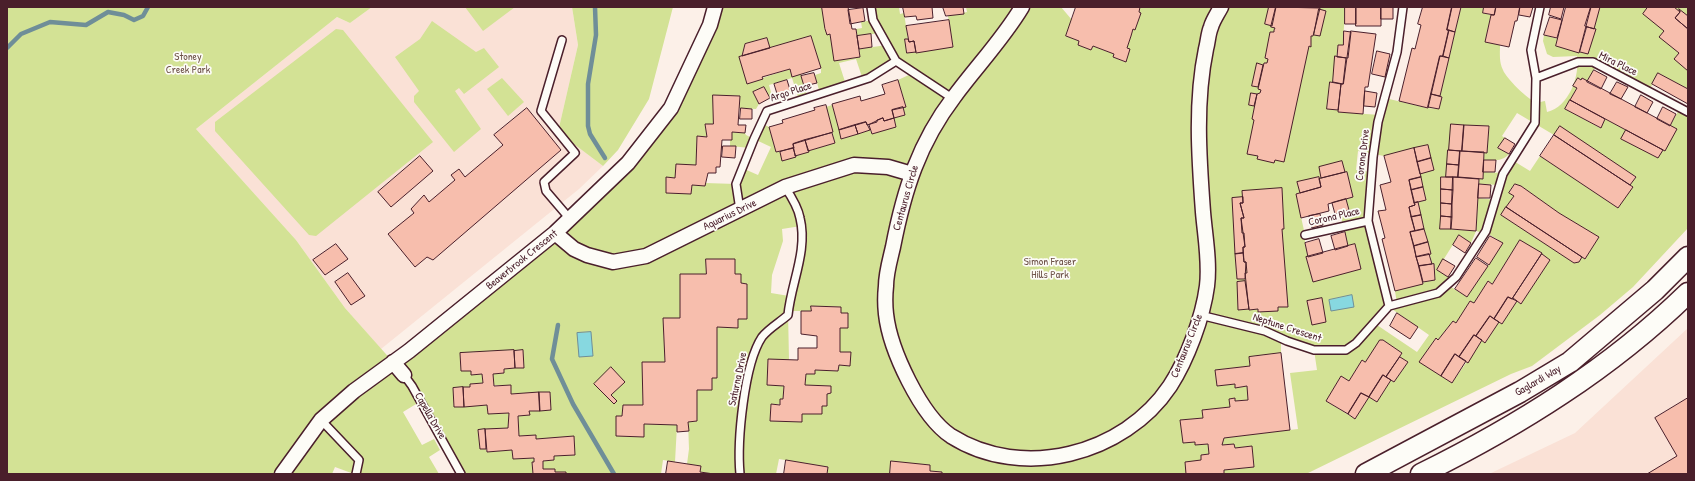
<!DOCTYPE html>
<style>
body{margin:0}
#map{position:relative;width:1695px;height:481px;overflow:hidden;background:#fcf0e8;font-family:"Patrick Hand",sans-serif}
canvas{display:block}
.frame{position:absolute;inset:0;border:8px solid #4a1f2b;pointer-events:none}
</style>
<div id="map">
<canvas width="1695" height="481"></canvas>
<div class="frame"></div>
</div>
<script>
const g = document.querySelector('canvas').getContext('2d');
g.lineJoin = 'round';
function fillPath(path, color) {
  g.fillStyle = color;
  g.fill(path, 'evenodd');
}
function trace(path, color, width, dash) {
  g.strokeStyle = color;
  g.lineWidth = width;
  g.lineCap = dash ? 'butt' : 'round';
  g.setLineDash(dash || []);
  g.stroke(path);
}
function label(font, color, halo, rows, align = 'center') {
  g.font = font + ' "Patrick Hand",sans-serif';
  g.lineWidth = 3.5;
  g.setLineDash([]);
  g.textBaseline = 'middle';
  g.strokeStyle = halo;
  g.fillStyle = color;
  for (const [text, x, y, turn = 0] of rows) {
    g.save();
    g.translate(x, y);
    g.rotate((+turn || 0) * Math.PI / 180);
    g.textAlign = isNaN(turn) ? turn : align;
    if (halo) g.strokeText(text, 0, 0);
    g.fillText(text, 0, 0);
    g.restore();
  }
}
const built = new Path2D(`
 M372,7H572L578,45L558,132L603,166L579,189L381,349L345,308L296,240L196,129L337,17L350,23Z
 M1688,328V474H1489L1575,433Z`);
const green = new Path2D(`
 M7,7H372L350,23L337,17L196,129L296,240L345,308L393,362L555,233L671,108L714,7H822L827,34H830L835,61L860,57L859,49L887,45L880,33L857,36L856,29L862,28L861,22L873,20L871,7H899L900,14L904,13L908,39L905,40L907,53L953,47L948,16L967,12L966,7H1061L1072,20L1066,36L1079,41L1078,45L1091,50L1093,46L1114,54L1113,57L1125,62L1130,49L1127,48L1133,29L1135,30L1141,13L1139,12L1140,7H1345L1343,45H1338L1333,82H1330L1327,108L1338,110V112L1380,115L1385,98L1427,108L1439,109L1442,97L1440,96L1461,7H1484L1483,13L1491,15L1485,42L1500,45C1500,54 1499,62 1503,70C1506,78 1528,100 1536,102C1538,103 1543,101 1545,101L1547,112C1569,107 1580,76 1577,56L1553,57L1547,54L1543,41L1544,35L1558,39L1556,46L1588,54L1599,7H1688V89L1658,73L1649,91L1597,64L1587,82L1578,78L1574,86L1577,88L1565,109L1600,128L1605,119L1626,130L1622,139L1658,158L1670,126L1680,108L1688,112V228L1633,287L1600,315L1532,366L1511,374L1306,474H1224V470L1254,467L1252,446L1235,448L1234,444L1222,445L1224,438L1298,429L1290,373L1317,370L1314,350L1281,339V353L1249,357L1250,366L1215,370L1217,386L1235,384L1236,388L1247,386L1248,400L1235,401V398L1229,399L1230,407L1202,410L1203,418L1180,420L1183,443L1195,442V445L1208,444L1209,454L1201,455V460L1186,474H942V472L930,471V465L891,462L890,474H827L828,467L779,459L776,474H714L700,472L701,466L687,464L689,449L688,422L697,421V390L712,378H717V327H738V319H747V284L741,283L735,274V259H707L706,274H680V318H663L665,362H642L643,405H623L622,416H616V436L644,437V424L677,425L675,462L663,460L661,474H566V472H555V469H543V461L554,460V456L575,455L574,437L536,439V435L519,436L518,416L529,415V411L551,410L550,392L511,394V385H494L493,374L504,373V369L524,367L523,350L460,353L461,371H471V375L482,374L483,383L470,384V387L453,388L454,407L487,405L488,414L509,413L508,428L478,430L480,449H486L487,452L512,450L513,459L534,458V462L532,463L533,474H461L421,401L403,412L422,445L434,439L440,450L429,457L439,474H354L335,467L332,474H7ZM811,36L821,68V73L815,75L820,94L846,85L839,63L856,59L863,80L896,61L913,73L898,80L906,106L903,107L905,115L894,118L896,126L872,134L870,130L842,139L832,105L826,107L835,143L808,151L783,161L780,152H776L769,127L761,123L754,139L746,135L745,133L732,132V140H730V146L750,148L754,139L771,147L758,175L742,168L736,184L705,183V186L692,185L691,194L666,193V178H675L696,165L697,136L707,137L705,124H713V95L740,96L739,108L756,109L759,104L753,92L764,87L770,100L773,99L769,85L792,78L799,100L808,98L801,74L790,69L747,83L742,56L745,44L767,38L770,48ZM1517,113L1554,135L1560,127L1636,177L1630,185L1632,187L1618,208L1540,156L1530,171L1512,160L1503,173L1483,172V179H1479V184L1500,185L1496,200L1478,198L1476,231L1451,229L1460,151H1462L1464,125L1489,126L1487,152H1484V160C1494,160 1502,162 1509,154L1498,148L1505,138L1502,136ZM1414,149L1426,200L1418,202L1432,264H1434L1435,279L1395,291L1397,304L1389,306L1368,221L1372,172L1356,170L1358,151L1384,156ZM1347,172L1353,197L1346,199L1349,210L1340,213L1348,246L1355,245L1361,269L1313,281L1306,258L1308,257L1305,243V235L1296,194L1321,187L1320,179ZM1515,184L1521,186L1559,213L1599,237L1585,259L1582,257L1579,262L1574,263L1501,215L1514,196L1509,192ZM801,226V257L789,296L771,293L772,275L783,241L782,229ZM1476,231L1490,235L1503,243L1467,297L1448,285V277L1437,270L1459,235L1471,243ZM1520,240L1550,260L1521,304L1517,301L1502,324L1499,322L1486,342L1482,340L1452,383L1420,362L1435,339L1438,340L1453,321L1456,323L1470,301L1474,303L1488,281L1492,284ZM811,306L841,307V313H848V328H840V352L850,353V366L839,365L838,371L815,370V374H806L805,385L831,386V393L827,394L822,406V414H802L801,422L770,421L771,404H780L783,399L784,386L767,385L768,360H789L788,311H811ZM1389,307L1429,335L1417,352L1374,323ZM1383,340L1402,353L1400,357L1408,362L1394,382L1391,380L1377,402L1369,397L1355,419L1326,401L1341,376L1349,381L1362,360L1365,362Z
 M465,7H515L483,31Z
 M572,7H673L649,99L618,150L603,166L558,132L578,45Z
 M432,21L476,52L484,48L499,67L464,94L459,88L455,91L481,129L454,152L414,102V96L419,91L395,57L420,39Z
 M336,29L343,30L433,142L316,236L309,235L215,131V122Z
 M502,78L524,102L508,116L487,89Z`);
const water = new Path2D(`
 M1352,295L1354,307L1331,311L1329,300Z
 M591,332L593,356L579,357L577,333Z`);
const stream = new Path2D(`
 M595,7L596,35L588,84V126L590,134L605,158
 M7,48L21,34L50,22L86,25L108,12L124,15L134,20L143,16L148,7
 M558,325L552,359L573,404L614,474`);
const building = new Path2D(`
 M822,7H848L852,29H856L860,57L834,61L830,34L827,35L825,29Z
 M903,7H932L933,18L917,20L916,16L905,17Z
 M943,7H963L964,14L946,16Z
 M1076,7H1140L1139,12L1141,13L1135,30L1133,29L1131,36L1127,48L1130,49L1126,62L1113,57L1114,54L1093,46L1091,50L1078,45L1079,41L1066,36Z
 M1269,7H1276L1272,26L1265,24Z
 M1276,7L1320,8L1313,36H1311V47L1309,46L1284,162L1275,160L1274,163L1257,159L1258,156L1247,154L1254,120L1252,119L1257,94L1260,93L1261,90L1258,89L1264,63H1267L1268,59L1265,58L1270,32H1274V30L1275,28L1271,27Z
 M1345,7H1356V24H1345Z
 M1356,7H1381V26H1356Z
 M1381,7H1393V19H1381Z
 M1423,7H1452L1447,30H1449L1443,56H1440L1428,108L1399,101L1412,48L1415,49L1421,25L1418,24Z
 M1452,7H1461L1455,32L1447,30Z
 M1484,7H1496L1494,15L1483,13Z
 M1496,7H1520L1517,21H1515L1509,47L1485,42L1491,15H1494Z
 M1520,7H1533L1530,17L1519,15Z
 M1551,7H1564L1561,19L1549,15Z
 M1566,7H1591L1579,53L1556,46Z
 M1591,7H1600L1594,29L1585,26Z
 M1648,7H1674L1680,12L1675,18L1688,29V71L1674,59L1679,53L1659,37L1664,31L1643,14Z
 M863,8L865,21L850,24L848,10Z
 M1319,9L1326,11L1320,36L1314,35Z
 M1679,9L1688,16V29L1675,18L1680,12Z
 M1550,17L1562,20L1557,38L1544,35Z
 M949,20L953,47L916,53L914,41L909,42L906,26Z
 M1587,27L1596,29L1588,54L1580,52Z
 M1449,30L1455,32L1449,58L1443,56Z
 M1344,31L1351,32L1348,58L1337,57L1338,45H1343Z
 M1351,31L1376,34L1368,87H1365L1363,114L1338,112L1341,84H1343Z
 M871,34L872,47L859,49L857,36Z
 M811,36L821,68L792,77L790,69L762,77L763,79L747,84L739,57Z
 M767,38L770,48L742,56L745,44Z
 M905,39H908L909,42L914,41L916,52L907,53Z
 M1377,51L1390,54L1385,77L1372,74Z
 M1335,56L1346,58L1343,84L1333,82Z
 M1440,56L1449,58L1440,96L1431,94Z
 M1257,63L1263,65L1258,87L1252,86Z
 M1594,70L1607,77L1601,89L1587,82Z
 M814,73L817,83L804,86L801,76Z
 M1658,73L1688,89V104L1652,84Z
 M1578,78L1581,80L1582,78L1677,129L1665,151L1570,100L1577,88L1573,86Z
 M787,80L791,93L778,97L774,84Z
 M898,80L906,107L892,110L894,118L884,121L883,118L877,120V122L867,125L866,122L839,130L832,104L860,96L861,101L885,94L882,85Z
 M1330,82L1341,84L1338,110L1327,109Z
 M1617,82L1628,87L1621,99L1610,94Z
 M764,87L770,98L759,104L753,92Z
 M1365,91L1377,93L1375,107L1364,106Z
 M1251,93L1257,94L1254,106L1249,105Z
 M1431,94L1442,97L1439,109L1428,107Z
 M713,95L740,96L738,125H746L745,133L732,132V140H722L720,167H716V173H708L705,186L692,185L691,194L666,193V177L675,178L676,164L696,165L697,136L707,137L705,124H713Z
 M1641,95L1653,102L1647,113L1635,107Z
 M1570,100L1605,119L1601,128L1565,109Z
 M826,105L833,132L793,144L794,148L776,152L769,127L783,123L782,120L815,110L814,108Z
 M903,107L905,115L894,118L892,110Z
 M1663,107L1676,114L1670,126L1657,119Z
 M527,108L561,150L433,260L427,257L415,267L388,234L414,213L411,209L424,195L429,202L455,180L451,175L459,169L465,177L503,145L494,135Z
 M741,108L752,109V119H740Z
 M883,118L884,121L894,118L896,127L872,134L869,125Z
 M866,122L870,130L858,134L855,125Z
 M1451,124L1464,125L1462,151L1449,150Z
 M855,125L858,134L841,139L839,130Z
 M1464,125L1489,126L1487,153L1462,151Z
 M1560,126L1636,177L1630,185L1554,135Z
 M1626,130L1663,150L1658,158L1621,139Z
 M832,133L835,143L808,151L805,140Z
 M1554,135L1633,187L1618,208L1540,156Z
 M1505,138L1515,144L1509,154L1498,148Z
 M805,140L809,152L795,156L793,144Z
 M1428,145L1431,158L1417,162L1414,148Z
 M723,146H736L735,158L722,157Z
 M793,148L796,157L782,161L780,152Z
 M1414,148L1421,177L1409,180L1415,205L1409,207L1415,231L1410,232L1423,284L1395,291L1382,239L1385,238L1378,211L1386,210L1380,185L1391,182L1384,156Z
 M1448,150L1460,151L1459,165L1447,164Z
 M1460,151L1484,152L1483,179L1458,177Z
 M420,156L433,171L391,207L378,192Z
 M1431,158L1434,170L1420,174L1417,162Z
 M1484,160H1496L1495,172H1483Z
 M1342,161L1345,172L1321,178L1319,167Z
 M1447,164L1459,165L1458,177H1446Z
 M1347,172L1353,197L1328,204L1329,211L1301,218L1296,194L1321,187L1319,179Z
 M1319,177L1321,187L1300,193L1297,182Z
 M1421,177L1423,187L1411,190L1409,180Z
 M1441,177H1453V190L1441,189Z
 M1453,177L1479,179L1476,231L1451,229Z
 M1479,184L1491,185L1490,198H1478Z
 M1515,184L1521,186L1559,213L1599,237L1585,259L1506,207L1514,196L1509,193Z
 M1423,187L1426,200L1414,203L1411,190Z
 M1282,188L1284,229H1282L1288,307H1278V311L1258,312V309L1249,310L1245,273H1247L1246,262H1244L1243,247H1245L1244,233H1242L1241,218H1244L1240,203H1243L1242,191Z
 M1441,189L1453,190L1452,204L1441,203Z
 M1243,197V203H1240L1244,218H1241L1245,247H1243V253L1235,254L1232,198Z
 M1346,199L1349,210L1335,214L1332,203Z
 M1418,202L1421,215L1411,217L1409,207L1415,205L1414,203Z
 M1441,203L1452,204V217L1441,216Z
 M1506,207L1582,257L1579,262L1574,263L1501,215Z
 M1320,214L1323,225L1312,228L1309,216Z
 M1421,215L1424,229L1415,231L1411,217Z
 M1441,216L1452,217L1451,229H1440Z
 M1424,229L1428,242L1414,246L1410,232Z
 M1345,232L1348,246L1335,250L1331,236Z
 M1459,235L1471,243L1465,253L1453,245Z
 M1490,236L1503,243L1489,265L1477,257Z
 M1319,239L1323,253L1308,257L1305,243Z
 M1520,240L1542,253L1512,299L1508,297L1494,319L1490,316L1476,336L1474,335L1459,357L1455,354L1441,376L1419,362L1436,338L1438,340L1453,321L1456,323L1470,301L1474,303L1488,281L1492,284Z
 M1428,242L1431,254L1416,257L1414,246Z
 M336,244L348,259L325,275L313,260Z
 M1355,244L1361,269L1313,282L1306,257Z
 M1243,253L1244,262H1246L1245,279H1237L1235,254Z
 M1429,254L1432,264L1419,266L1416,257Z
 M1542,254L1550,260L1521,304L1513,298Z
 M1476,258L1488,266L1467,297L1455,289Z
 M706,259H735V274H741V283L747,284V319H738V328L717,327V378H712V390H697V421L688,422L689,431L677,432V425L644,424V437L616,436V416H622L623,405H643L642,362H665L663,318H680V274H706Z
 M1443,259L1455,266L1448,277L1437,270Z
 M1434,264L1435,280L1423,282L1419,266Z
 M348,273L365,296L351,305L335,282Z
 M1245,281L1249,309L1238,310L1237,282Z
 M1508,297L1517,301L1502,324L1494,319Z
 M1322,298L1326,322L1312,325L1307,301Z
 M811,306L841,307V313H848V328H840V352H851L850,366L839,365L838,371L815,370V374H806L805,385L831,386V393L827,394V406H822V414H802V422L770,421L771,404L780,405V399H783L784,386L767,385L768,359L798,360V348H817V336L801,334V311H811Z
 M1397,313L1418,327L1410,339L1390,326Z
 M1490,316L1499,322L1485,343L1476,336Z
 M1474,335L1482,340L1468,363L1459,357Z
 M1380,340H1383L1402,353L1386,377L1383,375L1369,397L1361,393L1348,414L1326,401L1341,376L1349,381L1362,360L1365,362Z
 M514,350L515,368L504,369V373L493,374L494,386L511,385V394L539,392L540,411H529L530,415L518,416L519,436L536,435V439L574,436L575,455L554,456V460L543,461V469H555V472H566V474H533L532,462H534V458L513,459L512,450L487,452L485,429L508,428L509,413L488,414L487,405L464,407L463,387H470V384L483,383L482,374L471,375V371H461L460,353Z
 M523,350L524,368H515L514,351Z
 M1281,353L1290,430L1224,438L1222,445L1234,444L1235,448L1252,446L1254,467L1224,470V474H1186L1185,462L1201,460V455L1209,454L1208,444L1195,445V442L1183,443L1180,420L1203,418L1202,410L1230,407L1229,399L1235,398V401L1248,400L1247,386L1235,388V384L1217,386L1215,370L1250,366L1249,357Z
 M1455,354L1466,361L1452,383L1441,376Z
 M1400,357L1408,362L1394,382L1386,377Z
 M611,367L625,382L611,395L617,401L614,404L594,384Z
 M1383,375L1391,380L1377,402L1369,397Z
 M463,387L464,407H454L453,388Z
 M539,392H550L551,410L540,411Z
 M1361,393L1369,397L1355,419L1348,414Z
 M1688,398V474H1647L1677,456L1655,418Z
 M485,429L486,449H480L478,430Z
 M786,460L828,467L827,474H784Z
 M668,461L701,466L700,472L714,474H666Z
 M891,461L930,465V471L942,472V474H890Z`);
const service = new Path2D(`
 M871,7L873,20L896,61L952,98
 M1540,7L1531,50L1536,78L1578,62H1593L1688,112
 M562,40L541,111L575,153L544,182L546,191L570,219
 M740,210L736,184L754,139L767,111L869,78L896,61
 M1305,235L1368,221
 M1389,306L1368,221L1373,157L1378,122L1397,52L1403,7
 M1200,315L1265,331L1287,341L1314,350H1346L1356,343L1389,306L1438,293L1456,277L1486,231L1503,174L1535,123L1536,78
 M404,375L412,386L461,474
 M321,420L359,460L356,474
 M740,474C737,441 744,364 762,337C768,329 780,322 788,315C791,283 808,251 800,218C798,207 791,196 785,187`);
const minor = new Path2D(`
 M1022,7C1003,39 976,67 954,97C919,143 904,190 893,247C890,260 886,273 886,286C885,295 885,305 886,314C890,350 921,416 951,436C1022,481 1124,455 1170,386C1187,360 1203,317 1207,286C1210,262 1205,236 1203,212C1199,158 1195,102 1206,49C1208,42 1208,34 1211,27C1213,20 1218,13 1221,7
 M555,233L574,249L587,255L613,262L646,256L785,187L854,165L888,167L912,174
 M393,362L404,375
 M282,474L321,420L354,391L409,351L555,233L628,163L671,108L710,25L715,7`);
const secondary = new Path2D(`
 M1366,474L1520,392L1570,362L1655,290L1688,257
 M1421,474C1518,426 1610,369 1688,293`);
const parkNames = [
 ["Stoney",188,57],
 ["Creek Park",188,70],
 ["Simon Fraser",1050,262],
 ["Hills Park",1050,275]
];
const streetNames = [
 ["Mira Place",1618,64,26],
 ["Argo Place",791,92,-18],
 ["Corona Drive",1363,155,-83],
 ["Centaurus Circle",906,198,-74],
 ["Aquarius Drive",730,215,-26],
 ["Corona Place",1334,217,-13],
 ["Beaverbrook Crescent",522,260,-39],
 ["Neptune Crescent",1287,328,18],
 ["Centaurus Circle",1187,346,-68],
 ["Saturna Drive",738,379,-78],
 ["Gaglardi Way",1538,381,-30],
 ["Capella Drive",430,416,60]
];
fillPath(built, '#fae1d6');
fillPath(green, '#d3e295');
fillPath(water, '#87d8e0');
trace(water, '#6f8e98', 1);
trace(stream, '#6f8e98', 4.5);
fillPath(building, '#f7bead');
trace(building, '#4a1f2b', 1);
trace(service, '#4a1f2b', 10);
trace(minor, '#4a1f2b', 17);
trace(secondary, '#4a1f2b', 23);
trace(service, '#fdfcf7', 7);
trace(minor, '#fdfcf7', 14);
trace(secondary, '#fdfcf7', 20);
label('11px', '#6c5046', '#fdfcf7', parkNames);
label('11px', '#4a1f2b', '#fdfcf7', streetNames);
</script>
